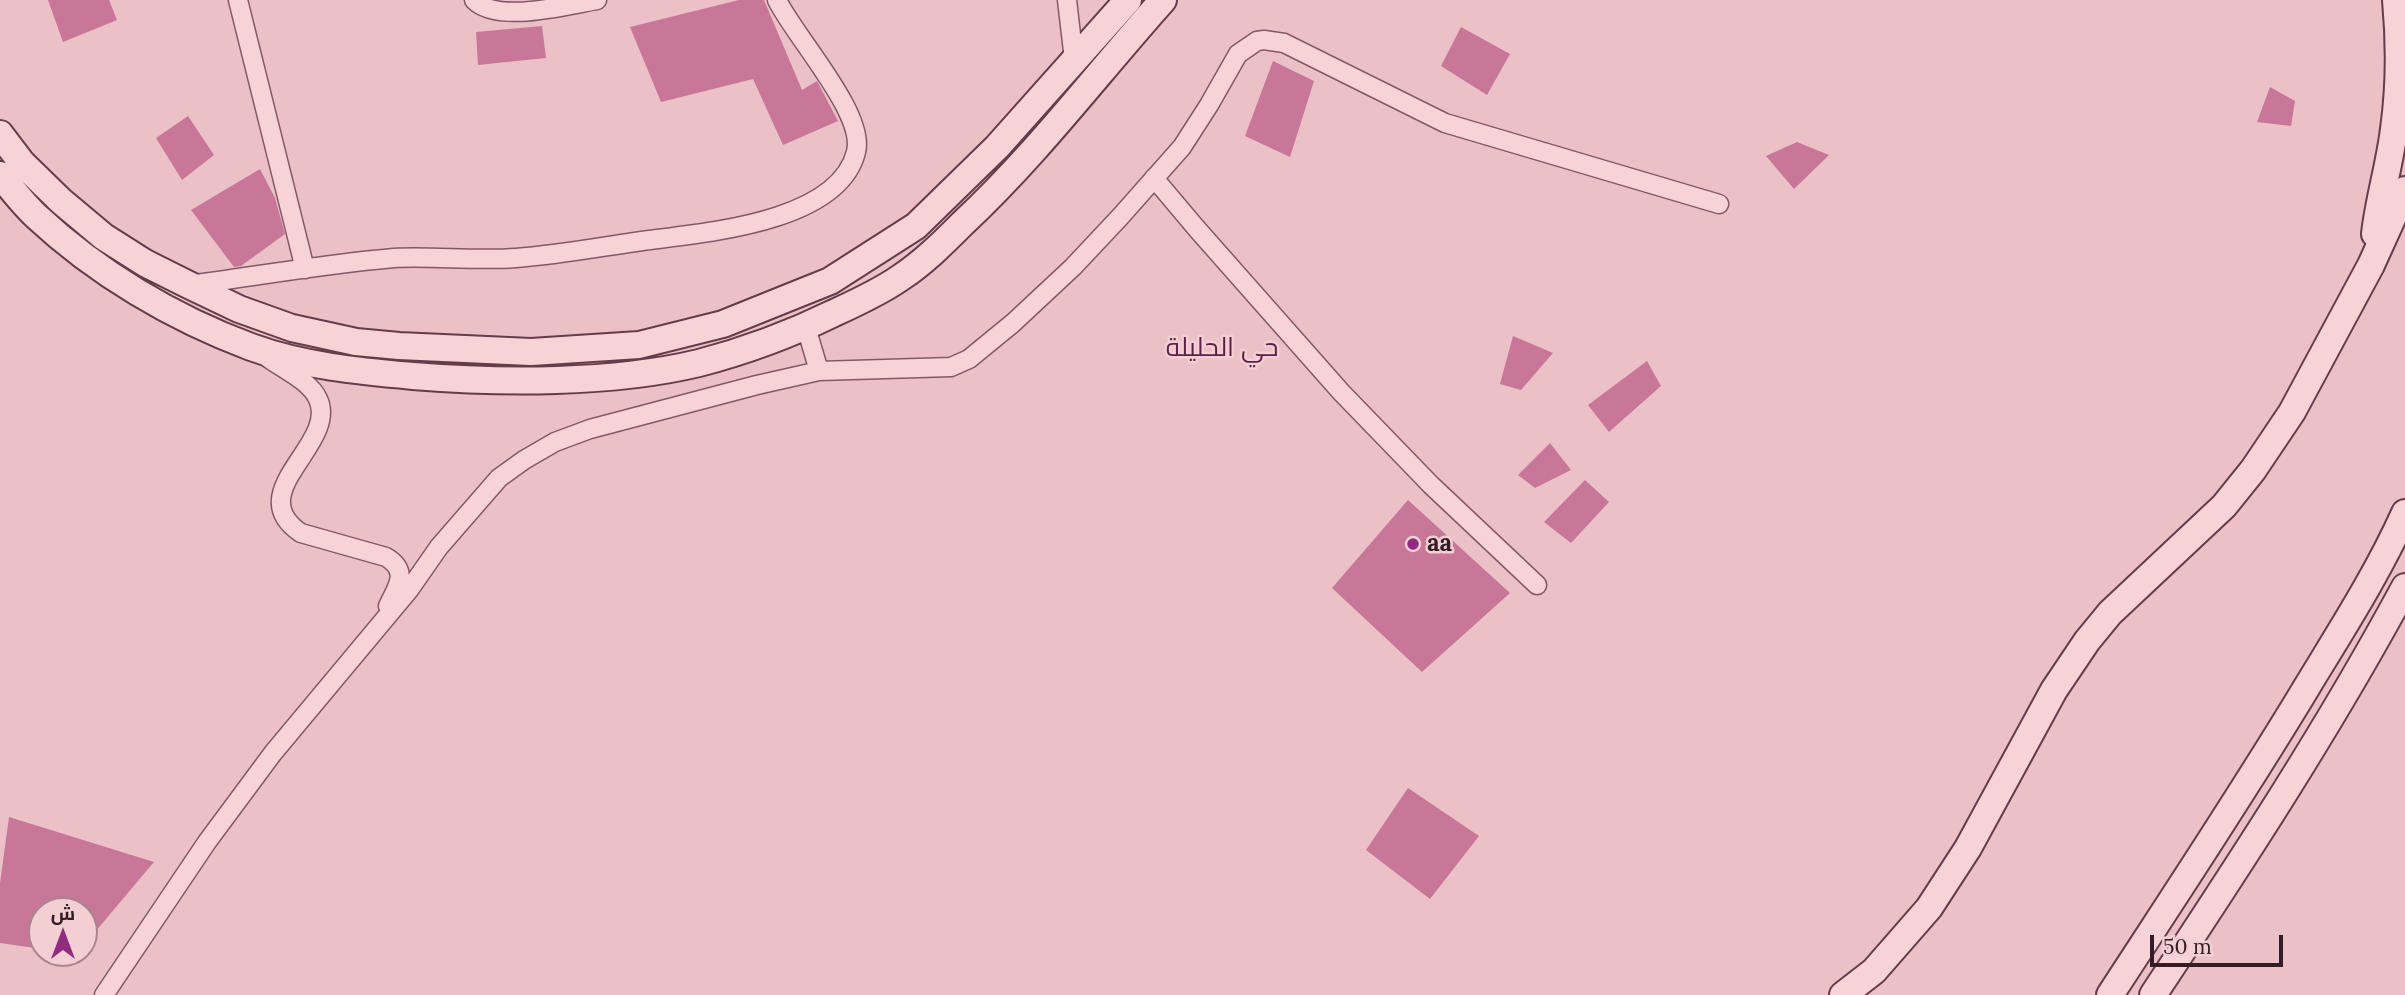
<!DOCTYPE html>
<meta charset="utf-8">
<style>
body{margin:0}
#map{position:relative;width:2405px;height:995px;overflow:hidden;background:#ebc0c6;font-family:Lora,Cairo,serif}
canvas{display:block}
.north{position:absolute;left:28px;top:897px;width:70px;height:70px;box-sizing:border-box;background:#f3cfd3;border:2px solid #a6878d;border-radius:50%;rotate:0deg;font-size:19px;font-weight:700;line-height:28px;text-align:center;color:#331c25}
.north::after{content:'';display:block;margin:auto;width:24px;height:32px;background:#8f2c80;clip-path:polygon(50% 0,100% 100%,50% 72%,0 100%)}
.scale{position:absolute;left:2150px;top:935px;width:133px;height:32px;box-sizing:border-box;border:4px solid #331c25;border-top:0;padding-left:9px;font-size:21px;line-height:24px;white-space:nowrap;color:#331c25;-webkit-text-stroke:5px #f3cfd3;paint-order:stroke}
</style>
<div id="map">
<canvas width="2405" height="995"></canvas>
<div class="north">ش</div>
<div class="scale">50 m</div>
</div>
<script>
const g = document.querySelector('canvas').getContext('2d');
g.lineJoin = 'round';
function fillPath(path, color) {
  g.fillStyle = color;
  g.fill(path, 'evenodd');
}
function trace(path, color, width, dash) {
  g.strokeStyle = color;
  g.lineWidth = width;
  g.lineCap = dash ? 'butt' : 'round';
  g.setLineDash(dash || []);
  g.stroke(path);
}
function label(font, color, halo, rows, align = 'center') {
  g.font = font + ' Lora,Cairo,serif';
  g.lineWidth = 5;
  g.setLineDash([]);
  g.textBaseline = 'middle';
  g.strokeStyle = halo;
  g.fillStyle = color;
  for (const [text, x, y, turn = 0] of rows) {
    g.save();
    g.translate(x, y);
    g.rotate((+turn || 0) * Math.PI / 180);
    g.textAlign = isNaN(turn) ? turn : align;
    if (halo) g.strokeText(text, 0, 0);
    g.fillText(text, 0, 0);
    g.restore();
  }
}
const building = new Path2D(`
 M48,0H109L117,20L63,42Z
 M739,0H764L802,90L817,81L838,121L783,145L753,79L661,102L630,27Z
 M542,26L546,58L478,65L476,32Z
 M1461,27L1510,54L1487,95L1441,66Z
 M1273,61L1314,81L1290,157L1245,136Z
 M2270,87L2295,101L2291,126L2257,122Z
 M188,116L214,155L182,180L156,138Z
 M1797,142L1829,155L1794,189L1766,156Z
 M260,169L275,198L285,234L241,266L234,267L191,210Z
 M1513,336L1553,353L1521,390L1500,384Z
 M1647,361L1661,386L1609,432L1588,405Z
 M1550,443L1571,470L1535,488L1518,475Z
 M1585,480L1609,502L1571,543L1544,522Z
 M1408,500L1510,593L1422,672L1332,588Z
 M1408,788L1479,836L1430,899L1366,850Z
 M9,817L154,862L84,945V911H42V949L0,943V883Z`);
const street = new Path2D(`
 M238,0L305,269
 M474,0C497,24 567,5 597,0
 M1067,0L1074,60
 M1154,178L1197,229L1341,392L1431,485L1537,585
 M189,285C257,276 325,264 394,258C434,256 475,261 516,258C558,255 600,247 642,241C700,233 838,224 856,152C866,114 795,37 777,0
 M806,327L819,371
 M268,358C283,369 310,381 318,399C339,444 240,492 301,533L386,557C410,571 397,587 388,606
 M104,995L207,842L273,753L409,590L439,547L499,478L524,460L555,442L590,429L757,385L819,371L951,367L969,359L1013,323L1073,267L1120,217L1182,147L1209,105L1238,54L1257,41L1264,40L1284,43L1445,123L1719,204`);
const secondary = new Path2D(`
 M0,134L22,163L61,201L104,237L145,263L189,285L239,309L292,328L356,342L399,346L531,352L639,345L723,324L830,281L916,226L997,147L1128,0
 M0,175C12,189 23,204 36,216C97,273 173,318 251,347C303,366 358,371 413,376C501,383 612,384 699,363C745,351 791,334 834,313C856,303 880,292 900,278C923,263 943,243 962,224C1036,155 1096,75 1163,0
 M2375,234C2379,198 2390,164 2394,129C2400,86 2400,43 2396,0
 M1843,995L1874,971L1929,908L1968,848L2054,690L2087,641L2110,613L2224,506L2253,470L2292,412L2371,265L2405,190
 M2110,995C2177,892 2245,790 2308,685C2342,629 2378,573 2405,513
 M2153,995C2241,862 2329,728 2405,587`);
const markers = [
 [1413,544,7,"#8f2c80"]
];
const poiNames = [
 ["aa",1427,544]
];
const neighbourhoodNames = [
 ["حي الحليلة",1222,349]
];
fillPath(building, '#c87799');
trace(street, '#835966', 21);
trace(secondary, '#653c4a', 30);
trace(street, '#f7d2d7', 18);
trace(secondary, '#f7d2d7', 26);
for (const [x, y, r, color] of markers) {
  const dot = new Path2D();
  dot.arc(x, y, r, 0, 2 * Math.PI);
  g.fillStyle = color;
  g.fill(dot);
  trace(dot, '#f3cfd3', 2.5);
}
label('bold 24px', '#331c25', '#f3cfd3', poiNames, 'left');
label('26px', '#5e1e46', '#f3cfd3', neighbourhoodNames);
</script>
